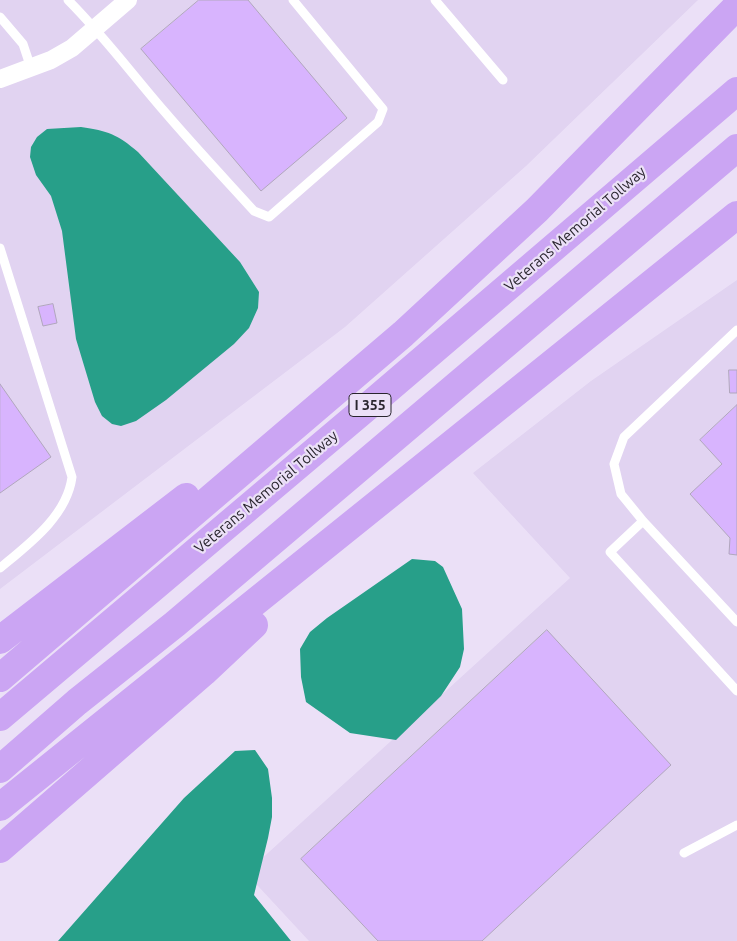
<!DOCTYPE html>
<style>
body{margin:0}
canvas{display:block;background:#ebe0f7}
</style>
<canvas width="737" height="941"></canvas>
<script>
const g = document.querySelector('canvas').getContext('2d');
g.lineJoin = 'round';
function fillPath(path, color) {
  g.fillStyle = color;
  g.fill(path, 'evenodd');
}
function trace(path, color, width, dash) {
  g.strokeStyle = color;
  g.lineWidth = width;
  g.lineCap = dash ? 'butt' : 'round';
  g.setLineDash(dash || []);
  g.stroke(path);
}
function label(font, color, halo, rows, align = 'center') {
  g.font = font + ' Ubuntu,sans-serif';
  g.lineWidth = 4.5;
  g.setLineDash([]);
  g.textBaseline = 'middle';
  g.strokeStyle = halo;
  g.fillStyle = color;
  for (const [text, x, y, turn = 0] of rows) {
    g.save();
    g.translate(x, y);
    g.rotate((+turn || 0) * Math.PI / 180);
    g.textAlign = isNaN(turn) ? turn : align;
    if (halo) g.strokeText(text, 0, 0);
    g.fillText(text, 0, 0);
    g.restore();
  }
}
const built = new Path2D(`
 M0,0H698L526,166L345,327L0,589Z
 M737,280V941H309L246,873L570,578L473,473L591,381Z`);
const water = new Path2D(`
 M81,127C108,131 117,134 138,152L240,262L259,292L258,308L249,328L234,344L166,400L136,421L121,426L112,424L102,416L95,402L76,339L62,231L51,196L36,175L30,157L31,147L37,137L47,129Z
 M412,559L435,561L443,567L462,609L464,649L460,667L441,696L396,740L350,733L306,702L301,677L300,649L310,632L327,618Z
 M255,750L268,769L272,798V817L268,838L254,895L291,941H58L184,798L235,751Z`);
const building = new Path2D(`
 M199,0H248L347,118L261,191L141,49Z
 M53,304L57,323L43,326L38,307Z
 M729,370H737V393H730Z
 M0,384L51,457L0,493Z
 M737,405V555L729,554L730,538L690,494L722,464L700,440Z
 M547,630L671,765L482,941H378L301,859Z`);
const service = new Path2D(`
 M68,0C103,35 132,74 164,111C193,145 224,178 254,211L269,217L378,122L383,109L293,0
 M435,0L503,80
 M0,17L23,44L31,68
 M0,248L72,477C67,516 29,544 0,568
 M737,330L624,437L614,464L621,494L643,521L737,622
 M643,521L610,552L737,691
 M684,853L737,825`);
const minor = new Path2D(`
 M0,79L51,60L72,48L128,0`);
const motorway = new Path2D(`
 M0,640L186,497
 M0,678L403,334L537,210L737,6
 M0,717L366,408L737,91
 M0,769L77,702L175,624L737,148
 M0,807L737,215
 M0,849L204,672L254,625`);
const shields = [
 [370,405,42]
];
const shieldNames = [
 ["I 355",370,405]
];
const streetNames = [
 ["Veterans Memorial Tollway",575,229,-41],
 ["Veterans Memorial Tollway",266,492,-40]
];
fillPath(built, '#e1d3f1');
fillPath(water, '#279f89');
fillPath(building, '#d8b4fe');
trace(building, '#b1a7bd', 1);
trace(service, '#fff', 9);
trace(minor, '#fff', 18);
trace(motorway, '#cba5f3', 28);
for (const [x, y, w] of shields) {
  const box = new Path2D();
  box.roundRect(x - w / 2, y - 11.5, w, 23, 4);
  g.fillStyle = '#ebe0f7';
  g.fill(box);
  trace(box, '#29252e', 1);
}
label('bold 14px', '#29252e', null, shieldNames);
label('15px', '#29252e', '#ebe0f7', streetNames);
</script>
